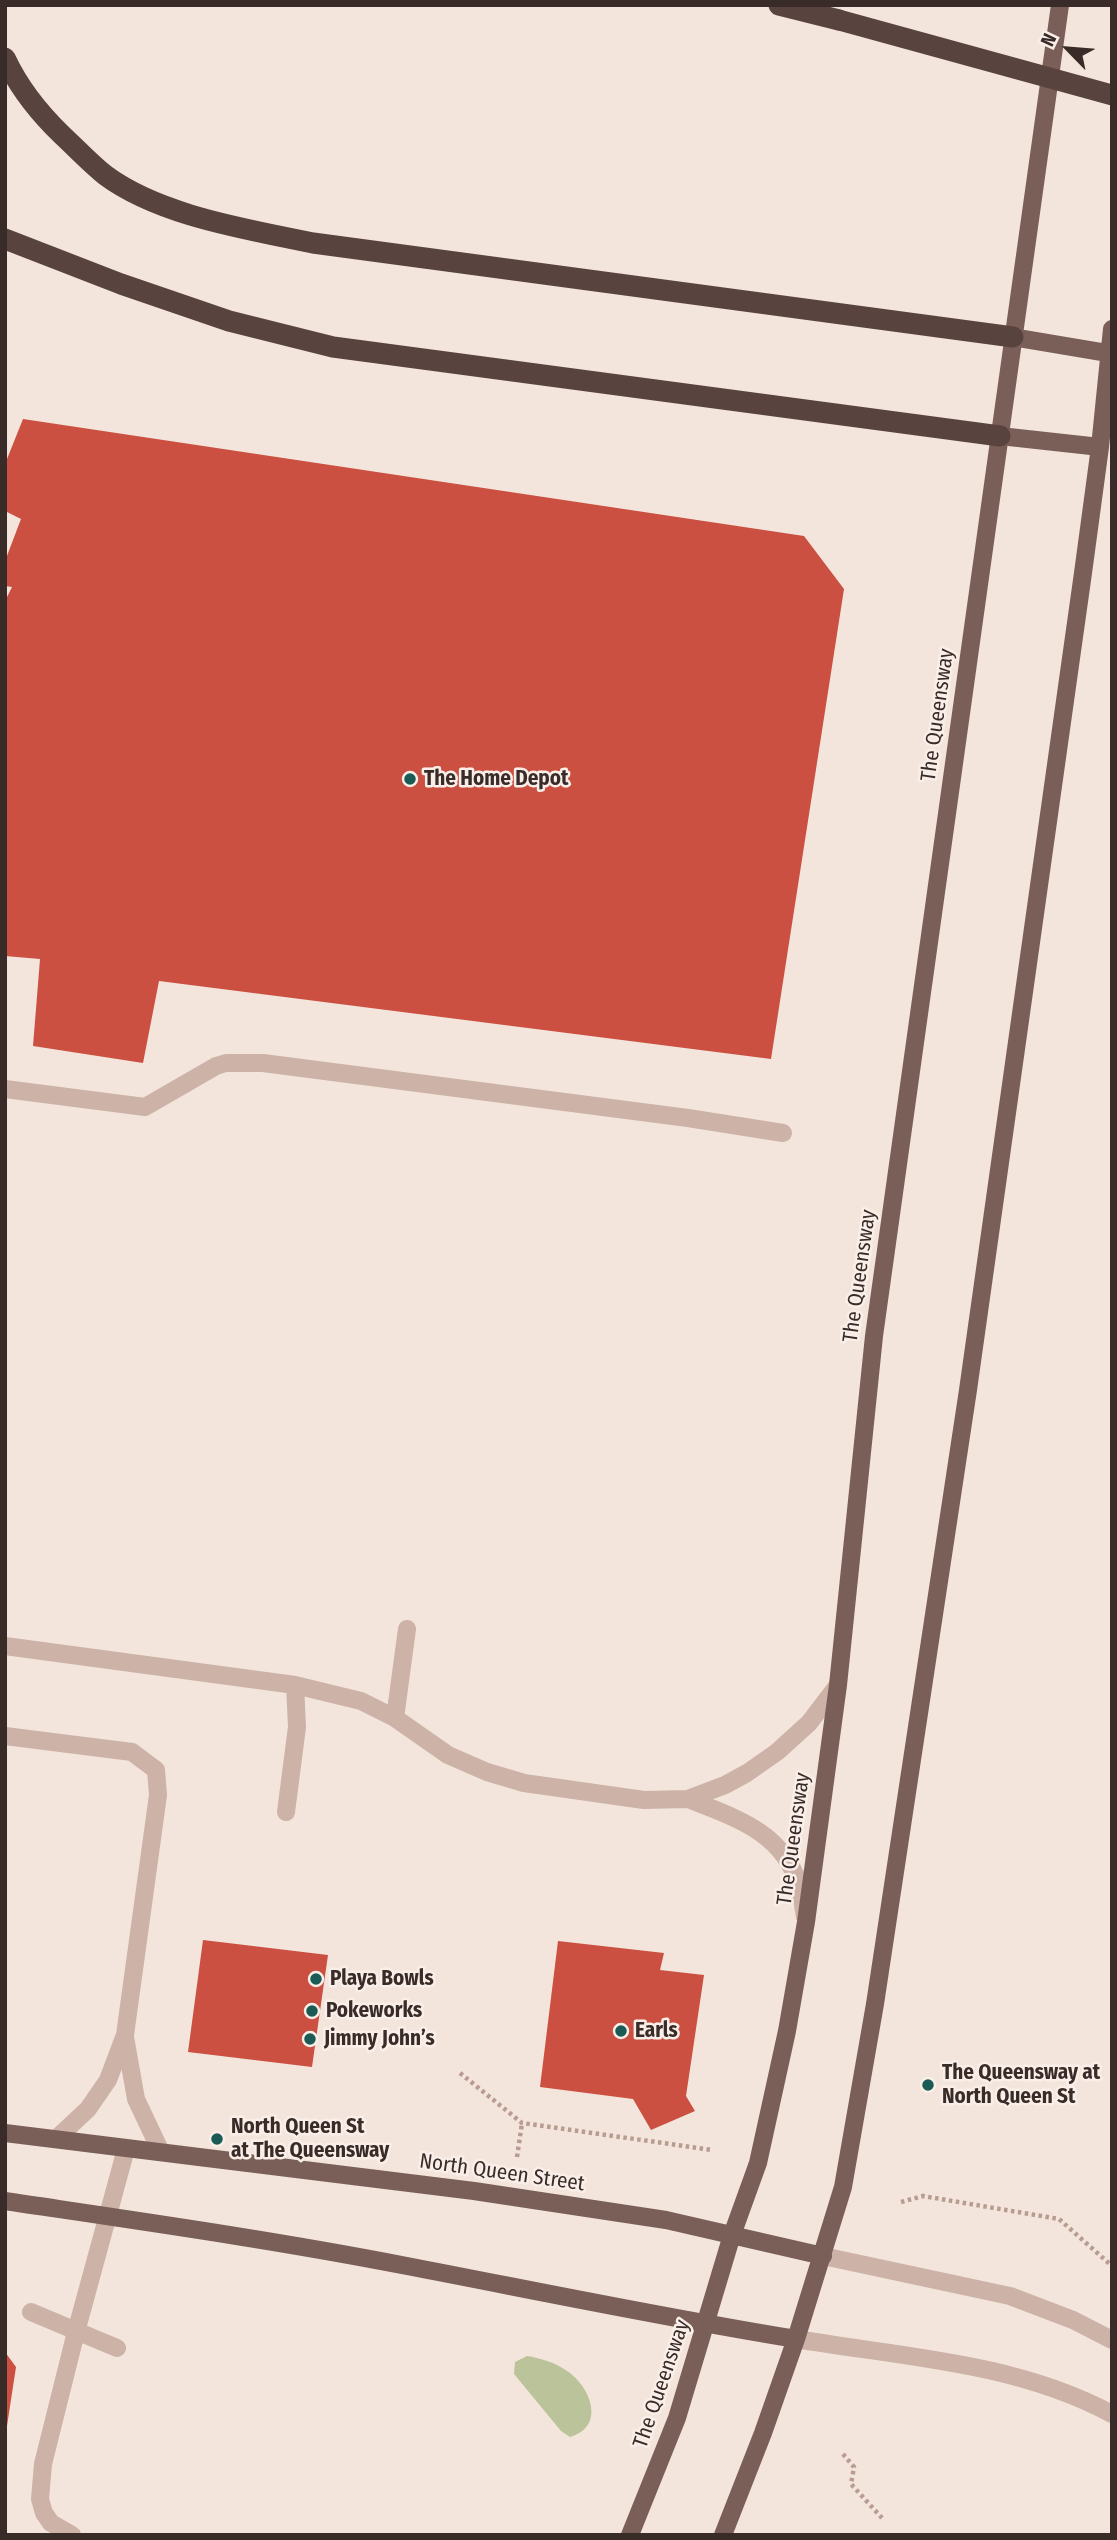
<!DOCTYPE html>
<meta charset="utf-8">
<style>
body{margin:0}
#map{position:relative;width:1117px;height:2540px;overflow:hidden;background:#f3e5db;font-family:"Fira Sans Condensed",sans-serif}
canvas{display:block}
.frame{position:absolute;inset:0;border:7px solid #382b28;pointer-events:none}
.north{position:absolute;left:1033px;top:14px;width:70px;height:70px;-webkit-text-stroke:5px #faefe8;paint-order:stroke;rotate:295deg;font-size:19px;font-weight:700;line-height:28px;text-align:center;color:#382b28}
.north::after{content:'';display:block;margin:auto;width:24px;height:32px;background:#382b28;clip-path:polygon(50% 0,100% 100%,50% 72%,0 100%)}
</style>
<div id="map">
<canvas width="1117" height="2540"></canvas>
<div class="frame"></div>
<div class="north">N</div>
</div>
<script>
const g = document.querySelector('canvas').getContext('2d');
g.lineJoin = 'round';
function fillPath(path, color) {
  g.fillStyle = color;
  g.fill(path, 'evenodd');
}
function trace(path, color, width, dash) {
  g.strokeStyle = color;
  g.lineWidth = width;
  g.lineCap = dash ? 'butt' : 'round';
  g.setLineDash(dash || []);
  g.stroke(path);
}
function label(font, color, halo, rows, align = 'center') {
  g.font = font + ' "Fira Sans Condensed",sans-serif';
  g.lineWidth = 5;
  g.setLineDash([]);
  g.textBaseline = 'middle';
  g.strokeStyle = halo;
  g.fillStyle = color;
  for (const [text, x, y, turn = 0] of rows) {
    g.save();
    g.translate(x, y);
    g.rotate((+turn || 0) * Math.PI / 180);
    g.textAlign = isNaN(turn) ? turn : align;
    if (halo) g.strokeText(text, 0, 0);
    g.fillText(text, 0, 0);
    g.restore();
  }
}
const green = new Path2D(`
 M527,2356C540,2358 553,2362 564,2369C589,2383 608,2426 570,2437L561,2431L514,2374L515,2362Z`);
const building = new Path2D(`
 M23,419L804,536L844,589L771,1059L159,981L143,1063L33,1046L40,959L5,956V601L12,587L5,586V561L21,519L5,511V464Z
 M203,1940L328,1955L312,2067L188,2052Z
 M558,1941L664,1953L660,1970L704,1975L686,2096L695,2111L651,2130L633,2099L540,2087Z
 M5,2352L16,2367L7,2426H5Z`);
const path = new Path2D(`
 M460,2073L522,2123L712,2150
 M517,2157L522,2123
 M901,2202L923,2196L1059,2219L1112,2266
 M843,2454L854,2467L851,2484L882,2518`);
const minor = new Path2D(`
 M5,1089L145,1107L216,1066L226,1063H263L688,1118L783,1133
 M5,1646L295,1685L361,1701L395,1718L448,1755L487,1772L524,1783L644,1800L688,1799L725,1785L747,1773L777,1752L809,1723L838,1685
 M395,1718L407,1629
 M5,1736L132,1752L156,1770L158,1795L125,2035L108,2080L88,2109L56,2139
 M688,1799C735,1818 782,1831 799,1885C802,1895 803,1906 805,1917
 M286,1812L297,1727L295,1685
 M125,2037L136,2099L161,2152
 M823,2256L1010,2296L1073,2320L1112,2340
 M31,2312L117,2348
 M796,2339C903,2357 1015,2362 1112,2414
 M72,2535L51,2523L44,2513L40,2499L43,2464L76,2332L126,2149`);
const major = new Path2D(`
 M1013,337L1108,353
 M1000,436L1100,447
 M5,2133L474,2191L666,2220L823,2256
 M5,2201C139,2221 274,2240 407,2266C537,2291 666,2318 796,2339
 M630,2535L677,2418L732,2235L758,2163L787,2031L806,1922L838,1685L874,1336L1060,5
 M723,2535L763,2433L796,2339L843,2187L875,2004L968,1390L1083,573L1100,447L1112,329`);
const highway = new Path2D(`
 M779,5L839,20
 M5,58C19,88 38,112 62,135C76,148 90,163 105,175C160,216 247,229 313,243L1013,337
 M5,239L121,284L229,321L333,347L1000,436`);
const highwayBridge = new Path2D(`
 M839,20L1112,95`);
const markers = [
 [410,779,7,"#1b5b56"],
 [316,1979,7,"#1b5b56"],
 [312,2011,7,"#1b5b56"],
 [621,2031,7,"#1b5b56"],
 [310,2039,7,"#1b5b56"],
 [928,2085,7,"#1b5b56"],
 [217,2139,7,"#1b5b56"]
];
const streetNames = [
 ["The Queensway",938,715,-82],
 ["The Queensway",860,1276,-82],
 ["The Queensway",794,1839,-82],
 ["North Queen Street",502,2173,8],
 ["The Queensway",662,2384,-71]
];
const poiNames = [
 ["The Home Depot",424,779],
 ["Playa Bowls",330,1979],
 ["Pokeworks",326,2011],
 ["Earls",635,2031],
 ["Jimmy John’s",324,2039],
 ["The Queensway at",942,2073],
 ["North Queen St",942,2097],
 ["North Queen St",231,2127],
 ["at The Queensway",231,2151]
];
fillPath(green, '#bbc39b');
fillPath(building, '#cb5042');
trace(path, '#b89c91', 4.5, [3.5, 3.5]);
trace(minor, '#ccb2a7', 18);
trace(major, '#7a5f58', 18);
trace(highway, '#59433e', 21);
trace(highwayBridge, '#59433e', 21);
for (const [x, y, r, color] of markers) {
  const dot = new Path2D();
  dot.arc(x, y, r, 0, 2 * Math.PI);
  g.fillStyle = color;
  g.fill(dot);
  trace(dot, '#faefe8', 2.5);
}
label('21px', '#382b28', '#faefe8', streetNames);
label('bold 21px', '#382b28', '#faefe8', poiNames, 'left');
</script>
